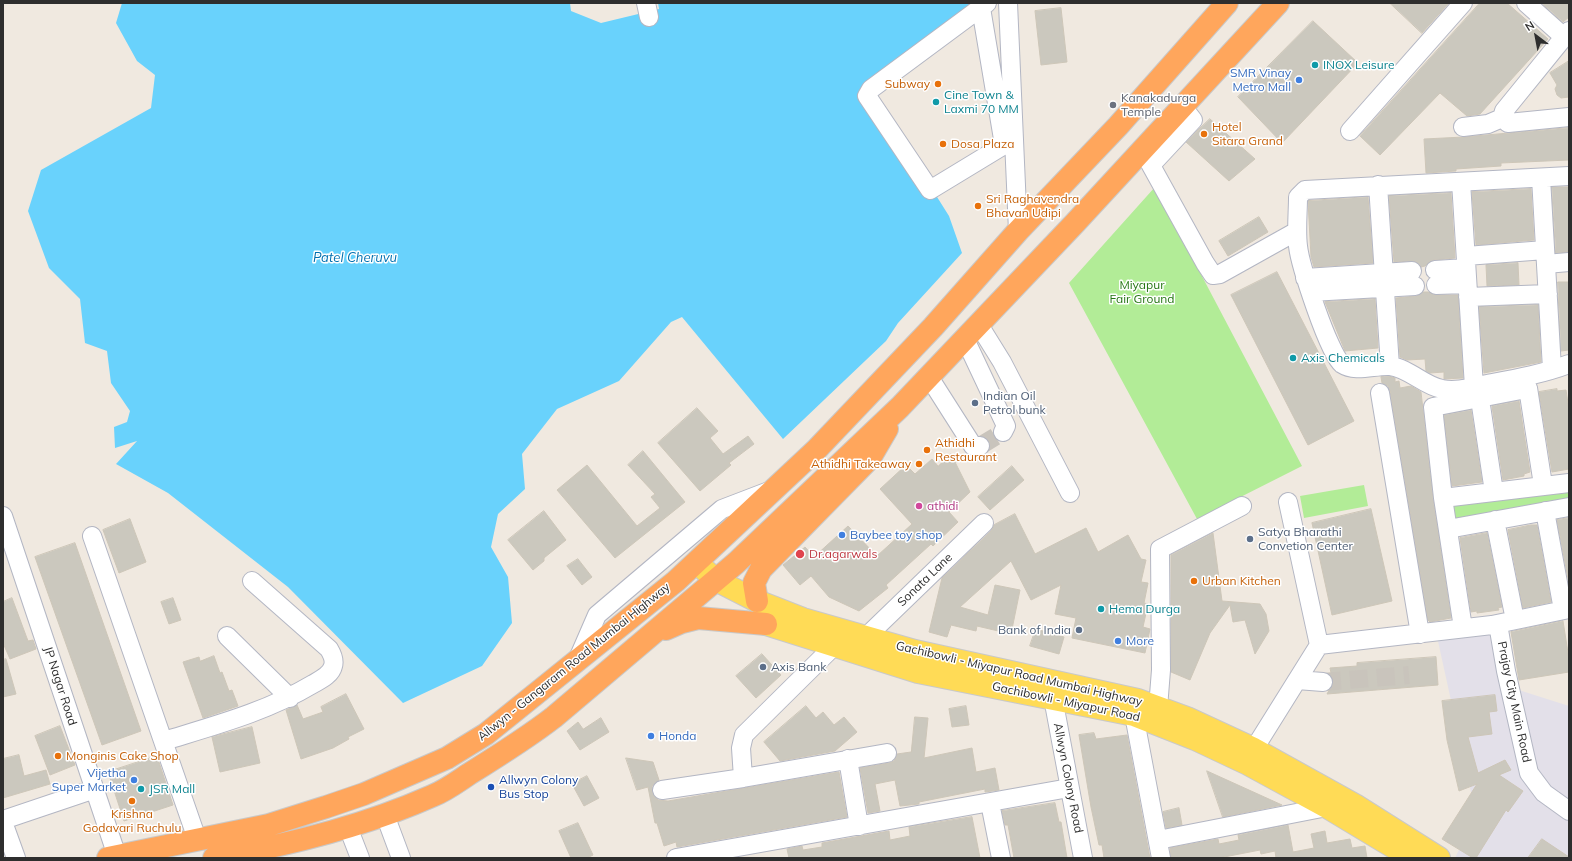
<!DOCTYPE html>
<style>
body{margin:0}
#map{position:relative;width:1572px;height:861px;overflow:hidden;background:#f0e9e0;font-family:Mulish,sans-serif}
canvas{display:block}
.frame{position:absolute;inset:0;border:4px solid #2e2e2e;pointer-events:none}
.north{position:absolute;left:1516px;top:16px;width:40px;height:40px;-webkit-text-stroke:3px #fff;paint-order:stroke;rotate:328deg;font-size:11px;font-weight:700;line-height:16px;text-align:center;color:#2e2e2e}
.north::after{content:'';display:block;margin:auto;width:14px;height:18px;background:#2e2e2e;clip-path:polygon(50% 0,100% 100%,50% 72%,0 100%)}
</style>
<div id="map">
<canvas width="1572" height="861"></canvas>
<div class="frame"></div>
<div class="north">N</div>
</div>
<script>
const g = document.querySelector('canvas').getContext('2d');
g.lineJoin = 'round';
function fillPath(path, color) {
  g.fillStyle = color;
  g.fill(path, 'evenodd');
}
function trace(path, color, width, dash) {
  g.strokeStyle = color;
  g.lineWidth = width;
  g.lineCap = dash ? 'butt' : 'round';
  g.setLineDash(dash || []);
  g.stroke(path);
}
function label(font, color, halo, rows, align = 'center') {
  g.font = font + ' Mulish,sans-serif';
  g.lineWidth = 3;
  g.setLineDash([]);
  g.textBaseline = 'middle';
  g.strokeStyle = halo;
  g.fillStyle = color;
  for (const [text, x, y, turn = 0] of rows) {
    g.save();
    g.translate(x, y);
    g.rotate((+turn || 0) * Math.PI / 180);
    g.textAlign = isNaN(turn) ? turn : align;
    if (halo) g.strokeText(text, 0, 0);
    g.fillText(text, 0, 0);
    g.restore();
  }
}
const industrial = new Path2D(`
 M1492,625L1503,685L1569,706V858H1455L1476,815L1436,632Z`);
const green = new Path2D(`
 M1155,187L1302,466L1197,519L1069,283Z
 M1569,483V507L1448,529L1443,498Z
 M1364,485L1368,506L1304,518L1300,496Z`);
const water = new Path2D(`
 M122,3H570L571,11L601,23L659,9L658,3H983L871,92L949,216L962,253L898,323L886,341L783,439L682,317L671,322L619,381L557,409L522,454L525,489L498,514L491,547L508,577L512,623L482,666L403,703L288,587L168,493L116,464L137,441L115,448L114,427L127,422L130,411L111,383L107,351L85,343L80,299L49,268L28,211L41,170L151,108L155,75L137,61L116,23Z`);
const building = new Path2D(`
 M1390,3H1449L1422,33Z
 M1480,3H1507L1548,39L1480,114L1467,116L1440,93L1380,155L1360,136Z
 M1542,3H1569V17L1563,22Z
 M1061,8L1067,62L1041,65L1035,11Z
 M1313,21L1358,63L1282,143L1238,97Z
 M1569,61V97L1561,98L1557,95L1555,89L1557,85L1550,73Z
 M1210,119L1255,159L1229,181L1186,142Z
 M1569,128V160L1501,163V166L1456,169V171L1426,173L1424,139L1464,137Z
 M1552,187H1569V252L1556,253Z
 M1531,189L1534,240L1476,245L1472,192Z
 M1451,193L1455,258L1434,260L1429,262L1425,266L1421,267L1417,262L1412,261L1394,262L1389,196Z
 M1368,197L1373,263L1314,267L1311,257L1308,201Z
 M1259,217L1268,232L1228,256L1219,241Z
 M1518,263L1519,285L1487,286L1486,265Z
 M1277,272L1354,421L1308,445L1231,295Z
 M1558,282H1569V350L1561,351Z
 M1423,292H1428L1436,295H1458L1463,378L1444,379V372L1430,373L1426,371L1425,359L1407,360L1400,357L1396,298L1416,296Z
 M1375,299L1378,348L1345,351L1325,302Z
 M1538,305L1541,362L1484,373L1479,307Z
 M1389,376L1395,378V382L1399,381L1400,388L1411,386L1421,392L1433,499L1451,618L1430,622L1428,620L1390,391L1388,386L1382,383L1381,377Z
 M1557,389V391L1566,390L1569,410V469L1552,472L1539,392Z
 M1519,401L1530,472L1524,474V476L1503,480L1492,406Z
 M697,408L718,431L710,438L723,454L748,436L754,444L729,463L731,465L700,491L658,443Z
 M1471,410L1482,482L1452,486L1444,415Z
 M643,451L685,502L615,558L557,490L587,465L637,526L660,508L651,497L655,494L628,465Z
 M951,454L970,492L949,512L958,522L933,546L931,544L886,585L888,588L859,611L829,597L811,576L800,585L783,565L805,547L814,557L848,526L877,556L912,524L880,489L906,465L915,474L932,459L938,466Z
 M1012,466L1024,480L990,510L978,497Z
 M1371,509L1392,601L1332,615L1312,523Z
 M544,511L566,540L544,558V561L533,570L508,540Z
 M1015,514L1035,554L1086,528L1098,552L1128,535L1141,559L1146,560L1141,582L1148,583L1144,603L1148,604L1143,627L1150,629L1145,653L1072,638L1076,618L1055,614L1061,585L1031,600L1011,561L960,607L988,615L995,585L1020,590L1011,634L977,626L976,631L951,625L947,637L929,632L942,578L991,531L994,525Z
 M1569,518V584L1557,520Z
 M130,519L146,562L119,573L103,530Z
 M1531,525H1537L1551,602L1523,608L1508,530Z
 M1213,533L1222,601L1260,604L1266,614L1269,631L1255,654L1245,620L1233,622L1230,605L1210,633L1190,680L1171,672V555Z
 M1487,533L1502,607L1498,608L1499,610L1477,613V611L1471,612L1460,538Z
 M75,543L141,731L102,745L35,557Z
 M578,559L592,577L582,585L567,566Z
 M12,598L28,641L33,640L36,649L10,659L3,643V602Z
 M173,598L181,620L169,624L161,602Z
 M1563,621L1569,659V672L1519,680L1511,632Z
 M1036,629L1064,637L1059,654L1030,646Z
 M762,654L781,675L756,698L736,676Z
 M214,656L220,673L222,672L229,691L232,690L238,706L203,718L183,662L199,657L200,661Z
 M1436,657L1438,685L1327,694L1333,683L1330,668L1357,666V663Z
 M6,659L16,694L3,697V660Z
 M346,694L364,729L348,737L349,739L333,748L301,759L286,710L297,705L303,719L323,712L321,707Z
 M1495,695L1497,711L1489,712L1492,734L1468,737L1478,773L1505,760L1511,770L1499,775L1523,791L1508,812L1506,810L1476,858H1473L1442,839L1477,784L1459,791L1447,740L1442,701Z
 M806,706L816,718L823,712L834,725L844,717L857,732L835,751L780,761L764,742Z
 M966,706L969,725L952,727L949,709Z
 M915,717L928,718L924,758L972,748L976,772L995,768L999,790L985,792V789L919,802V804L900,806L895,780L875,784L880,811L868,813L860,768L889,763L894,761L897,754L911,752Z
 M601,718L609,732L580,750L567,731L578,722L583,729Z
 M60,726L75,765L50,775L35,736Z
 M252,727L260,763L220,772L212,737Z
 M1094,733L1096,739L1127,735L1150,858H1104L1102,845H1099L1091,807L1079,735Z
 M19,755L24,776L46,770L50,784L3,798V759Z
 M157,756L173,805L124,821L108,772Z
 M626,758L653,762L659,780L652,786V792L658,800L668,801L839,772L847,817L677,847L676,842L664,846L657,823H655L648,787L637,790Z
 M1207,771L1282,805L1223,817Z
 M587,776L599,798L584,806L572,784Z
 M1055,803L1059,822H1061L1067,858H1014L1008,825H1005L1002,811Z
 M1179,808L1182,825L1166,828L1163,812Z
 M972,817L980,858H789L787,849L802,846L803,850L822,847V843L889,831L890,840L910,836L909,827Z
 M578,823L593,855L587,858H571L559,831Z
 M1288,825L1293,852L1314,848L1311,834L1325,831L1327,843L1350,839L1352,848L1365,846L1367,858H1276L1275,851L1261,854L1260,850L1219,858H1171L1170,848L1218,839L1219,844L1239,840L1238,835Z
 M1542,839L1569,857V858H1528Z`);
const minorTunnel = new Path2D(`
 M980,446L1003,432
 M1323,682L1409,675`);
const minor = new Path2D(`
 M646,3L649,17
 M987,3L871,89L867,96L930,190L1014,139
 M1008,3L1018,231
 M1526,3L1564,37
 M981,8L1004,145
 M1502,118L1508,123L1569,117
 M1463,127L1488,124L1502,118L1504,111L1569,31
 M1350,131L1463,3
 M1143,151L1205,263L1213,275L1220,274L1297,231
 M1151,165L1193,120L1183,107
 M1569,176L1305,190L1298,197C1298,213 1296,230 1298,246C1300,265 1329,354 1342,364C1356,373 1374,365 1390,366C1409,368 1424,386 1442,389C1457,392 1472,387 1487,384C1514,379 1543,374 1569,364
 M1541,178L1552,369
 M1461,182L1474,387
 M1378,185L1390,366
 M1466,256L1545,250
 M1546,264L1569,262
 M1435,270L1466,268
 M1305,278L1412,271
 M1436,285L1467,284
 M1311,292L1415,286
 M1468,297L1548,294
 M979,325L1002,362L1070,493
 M965,339L1006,426L1003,432
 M929,377L973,446H980
 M1528,388L1543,485
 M1380,393L1420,634
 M1480,399L1494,492
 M1443,498L1569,483
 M1288,502L1319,645
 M1545,511L1563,610
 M3,516L117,856
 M1495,520L1515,620
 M1448,529L1569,507
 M92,536L197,839
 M1498,624L1506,671L1529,773L1544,793L1569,811
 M1463,628L1443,498L1433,407L1521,390
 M227,636L290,698
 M866,637L984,523
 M835,645L744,735L741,748L743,778L887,753
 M577,661L597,615L722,509L769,491
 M1297,680L1323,682
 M1053,698L1083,858
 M1158,708L1161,670L1160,549L1242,506
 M1134,715L1161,858
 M164,741C216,725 266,712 313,684C320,680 331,675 333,666C335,660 332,654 329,649L252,581
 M1254,749L1319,645L1492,625L1569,609
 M848,759L859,826
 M662,790L743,778
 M990,803L1001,858
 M385,815L401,858
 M3,820L95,789
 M3,822L16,858
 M348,827L360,858
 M1158,840L1327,807
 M676,858L1069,788`);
const major = new Path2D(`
 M697,563L716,580L757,601L803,619L915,651L1138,700L1187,718L1254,749L1355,805L1439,858
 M766,624L918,672L1134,715L1195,739L1248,764L1327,807L1410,857`);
const highway = new Path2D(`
 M757,601L754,583L761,569L870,458L887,429
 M666,629L682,622L698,618L766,624
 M108,858L269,825L326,807L364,794L447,758L486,734L676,581L816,450L933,327L1018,231L1118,126L1227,3
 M214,858C289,845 362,827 432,796C445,791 457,782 469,774C498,756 527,738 554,717L736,563L900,407L1075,223L1278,3`);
const markers = [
 [1315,65,4,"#0f9aa8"],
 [1299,80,4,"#3f7fe0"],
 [938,84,4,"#e8710a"],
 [936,102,4,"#0f9aa8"],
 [1113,105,4,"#6b7280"],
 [1204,134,4,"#e8710a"],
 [943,144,4,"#e8710a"],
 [978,206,4,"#e8710a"],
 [1293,358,4,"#0f9aa8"],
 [975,403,4,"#5c6f8a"],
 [927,450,4,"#e8710a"],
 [919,464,4,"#e8710a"],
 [919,506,4,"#d1479c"],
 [842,535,4,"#3f7fe0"],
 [1250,539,4,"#5c6f8a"],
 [800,554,5,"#e0444e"],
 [1194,581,4,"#e8710a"],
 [1101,609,4,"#0f9aa8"],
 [1079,630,4,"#5c6f8a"],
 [1118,641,4,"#3f7fe0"],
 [763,667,4,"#5c6f8a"],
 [651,736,4,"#3f7fe0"],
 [58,756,4,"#e8710a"],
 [134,780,4,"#3f7fe0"],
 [491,787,4,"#1a4fb4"],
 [141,789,4,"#0f9aa8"],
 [132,801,4,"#e8710a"]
];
const cultureNames = [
 ["INOX Leisure",1323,65],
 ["Cine Town &",944,95],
 ["Laxmi 70 MM",944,109],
 ["Axis Chemicals",1301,358],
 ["Hema Durga",1109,609],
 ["JSR Mall",149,789]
];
const shopNames = [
 ["SMR Vinay",1291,73,"right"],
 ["Metro Mall",1291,87,"right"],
 ["Baybee toy shop",850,535],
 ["More",1126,641],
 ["Honda",659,736],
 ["Vijetha",126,773,"right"],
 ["Super Market",126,787,"right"]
];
const foodNames = [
 ["Subway",930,84,"right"],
 ["Hotel",1212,127],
 ["Sitara Grand",1212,141],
 ["Dosa Plaza",951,144],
 ["Sri Raghavendra",986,199],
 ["Bhavan Udipi",986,213],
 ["Athidhi",935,443],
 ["Restaurant",935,457],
 ["Athidhi Takeaway",911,464,"right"],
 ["Urban Kitchen",1202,581],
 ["Monginis Cake Shop",66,756],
 ["Krishna",132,814,"center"],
 ["Godavari Ruchulu",132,828,"center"]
];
const worshipNames = [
 ["Kanakadurga",1121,98],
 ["Temple",1121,112]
];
const parkNames = [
 ["Miyapur",1142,285],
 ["Fair Ground",1142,299]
];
const serviceNames = [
 ["Indian Oil",983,396],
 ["Petrol bunk",983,410],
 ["Satya Bharathi",1258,532],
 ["Convetion Center",1258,546],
 ["Bank of India",1071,630,"right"],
 ["Axis Bank",771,667]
];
const hotelNames = [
 ["athidi",927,506]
];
const healthNames = [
 ["Dr.agarwals",809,554]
];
const streetNames = [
 ["Sonata Lane",925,580,-44],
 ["Allwyn - Gangaram Road Mumbai Highway",574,662,-39],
 ["Gachibowli - Miyapur Road Mumbai Highway",1019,674,13],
 ["JP Nagar Road",60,686,72],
 ["Gachibowli - Miyapur Road",1066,702,12],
 ["Prajay City Main Road",1514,702,78],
 ["Allwyn Colony Road",1068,778,79]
];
const transitNames = [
 ["Allwyn Colony",499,780],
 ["Bus Stop",499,794]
];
const waterNames = [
 ["Patel Cheruvu",355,258]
];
fillPath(industrial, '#e3e0e9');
fillPath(green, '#b2ec97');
fillPath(water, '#69d2fc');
fillPath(building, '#cbc8be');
trace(building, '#cdc6b8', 1);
trace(minorTunnel, '#c9c4bc', 18, [18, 9]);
trace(minor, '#b3b6c3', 20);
trace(major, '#c9c9c9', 24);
trace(highway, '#c9c9c9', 24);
trace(minor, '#fff', 18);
trace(major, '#ffdb56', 22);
trace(highway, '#ffa65c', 22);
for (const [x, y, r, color] of markers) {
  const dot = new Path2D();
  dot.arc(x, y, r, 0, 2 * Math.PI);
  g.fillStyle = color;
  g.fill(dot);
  trace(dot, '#fff', 1.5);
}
label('12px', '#0d838f', '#fff', cultureNames, 'left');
label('12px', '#366cbe', '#fff', shopNames, 'left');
label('12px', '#c56008', '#fff', foodNames, 'left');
label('12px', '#5b616d', '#fff', worshipNames, 'left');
label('12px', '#257613', '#fff', parkNames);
label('12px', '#4e5e75', '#fff', serviceNames, 'left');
label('12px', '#b23c85', '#fff', hotelNames, 'left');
label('12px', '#be3a42', '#fff', healthNames, 'left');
label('12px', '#2e2e2e', '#fff', streetNames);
label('12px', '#164399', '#fff', transitNames, 'left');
label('italic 13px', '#0070b0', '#fff', waterNames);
</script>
